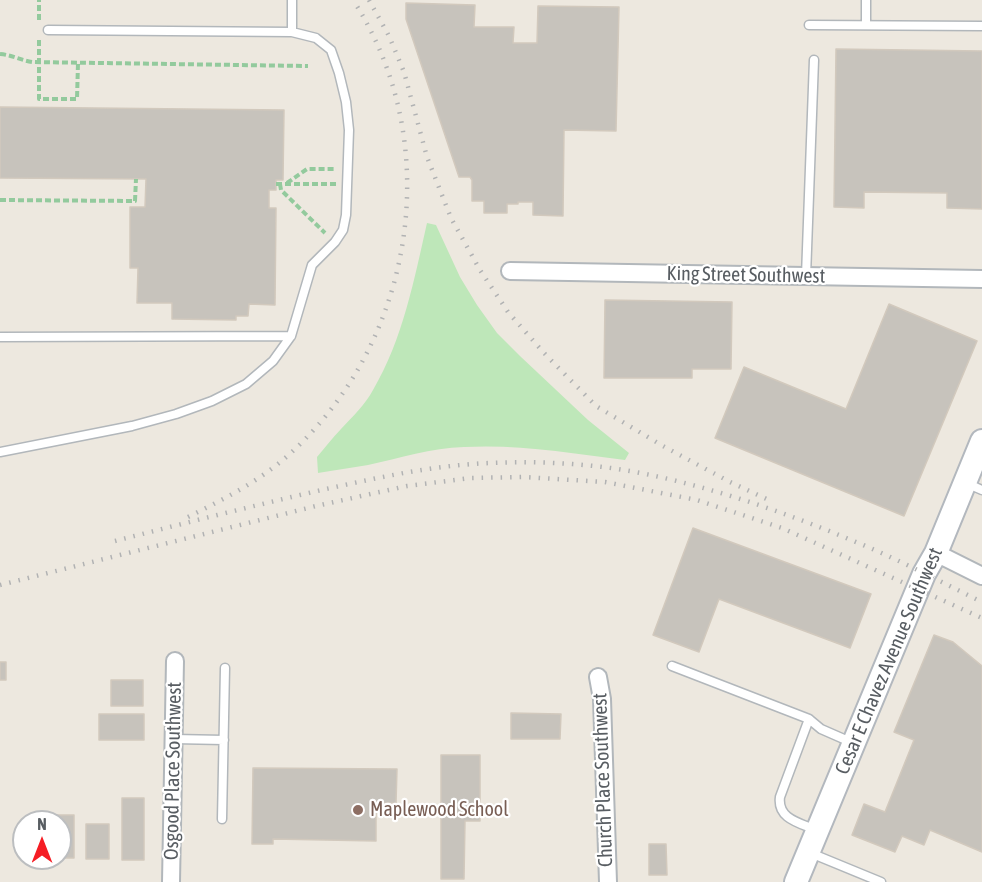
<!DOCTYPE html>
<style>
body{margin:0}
#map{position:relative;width:982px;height:882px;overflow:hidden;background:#ede8df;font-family:"Asap Condensed",sans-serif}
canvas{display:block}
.north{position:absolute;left:12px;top:810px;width:60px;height:60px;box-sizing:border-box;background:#fff;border:2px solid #bcbec0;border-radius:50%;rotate:0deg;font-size:16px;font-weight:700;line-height:24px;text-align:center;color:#585d62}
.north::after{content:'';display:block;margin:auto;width:21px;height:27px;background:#f51d24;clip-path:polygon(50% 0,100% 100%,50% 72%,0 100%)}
</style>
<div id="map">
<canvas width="982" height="882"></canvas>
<div class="north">N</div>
</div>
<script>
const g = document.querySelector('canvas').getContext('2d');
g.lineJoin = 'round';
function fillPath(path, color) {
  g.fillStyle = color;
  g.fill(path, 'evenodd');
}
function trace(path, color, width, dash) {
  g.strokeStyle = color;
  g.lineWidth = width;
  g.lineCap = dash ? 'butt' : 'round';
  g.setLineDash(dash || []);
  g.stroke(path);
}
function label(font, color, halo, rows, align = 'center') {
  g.font = font + ' "Asap Condensed",sans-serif';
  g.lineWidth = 4.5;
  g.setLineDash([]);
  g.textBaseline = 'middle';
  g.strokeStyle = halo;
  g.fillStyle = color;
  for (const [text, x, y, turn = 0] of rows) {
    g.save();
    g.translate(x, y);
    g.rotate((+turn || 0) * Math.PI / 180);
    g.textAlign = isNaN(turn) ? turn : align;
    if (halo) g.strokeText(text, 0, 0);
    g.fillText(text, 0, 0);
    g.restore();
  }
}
const green = new Path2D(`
 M427,223L436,225L460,277L477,305L497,333L520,356L588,420L629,453L625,460C572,453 517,444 464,447C431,448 400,458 368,465C352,468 334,470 318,473L317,457C325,448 332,438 341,429C353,416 365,405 373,390C403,339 414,280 427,223Z`);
const building = new Path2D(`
 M406,3L475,5L474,27H514L513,43H537L538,6L619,7L616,131L564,130L563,216L533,215V202H518V204H507V213H484V201H472V180L470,177H459L406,19Z
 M836,49L982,51V209L947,208V193L864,192V208L834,207Z
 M0,107L284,110L283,180H276V190H269V208H276L275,305L249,304L248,316H236V320L172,319V303H137L138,268H130V207H145L146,179L0,178Z
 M605,300L732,302L731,369H692V378H604Z
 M889,304L977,341L904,516L715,438L744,367L846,409Z
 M693,528L871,594L850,648L719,599L699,652L653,635Z
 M934,635L953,642L982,666V852L930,830L924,845L902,836L895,852L852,835L864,804L885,812L914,740L894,732Z
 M0,662H6V680H0Z
 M111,680H143V706H111Z
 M511,713L561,714L560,739H511Z
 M99,714H144V740H99Z
 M441,755H480V821H465L464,879H441Z
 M253,768L397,769L396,803H376V841L273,839V844H252Z
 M122,798H144V860H122Z
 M50,815H74V858H50H60V822H50Z
 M86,824H109V859H86Z
 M649,844H666L667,875H649Z`);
const path = new Path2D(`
 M39,20V0
 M39,40V99H77L78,63
 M0,54C12,55 20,60 32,62L308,66
 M287,183L307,169H335
 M276,184H336
 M280,184L281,190L325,233
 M0,200L135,201L136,179`);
const service = new Path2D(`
 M809,25L982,26
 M866,25V0
 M292,32V0
 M806,276L814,60
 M0,337L291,336
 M0,452L132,426L176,414L212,401L246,384L273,361L291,336L312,265L335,242L343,230L346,215L349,130L346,102L339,73L331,50L316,38L292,32L48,30
 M966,483L982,490
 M672,666L809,719L821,729L853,743
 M809,719L780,797C777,819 800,823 816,830
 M174,739L224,740
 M222,819L225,668
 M808,852L881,882`);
const minor = new Path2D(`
 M510,271L982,279
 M936,553L982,576
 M598,677L602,699L608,882
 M171,882L175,661`);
const secondary = new Path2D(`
 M796,882L924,574L936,553L982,441`);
const rail = new Path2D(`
 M369,0L389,36L404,72L427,157L451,218L480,270L508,312L544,353L596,406L663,446L730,482L773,502
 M188,517C226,498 264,479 295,449C416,335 445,141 353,0
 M115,541C185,523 256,505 326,489C381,477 435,465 491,463C533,461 576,463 618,469C694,481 780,510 851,540C896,558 939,581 982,602
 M0,585L316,506L407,486L471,478L524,477L605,482L697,500L782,528L982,618`);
const markers = [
 [358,810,6,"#8d6e63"]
];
const streetNames = [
 ["King Street Southwest",746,275,1],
 ["Cesar E Chavez Avenue Southwest",889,661,-67],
 ["Osgood Place Southwest",173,771,-89],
 ["Church Place Southwest",603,780,-92]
];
const educationNames = [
 ["Maplewood School",370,810]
];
fillPath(green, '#bee7b9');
fillPath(building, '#c7c3bc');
trace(building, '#d2c9bd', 1.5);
trace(service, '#b2b7bb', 11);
trace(minor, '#b2b7bb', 20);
trace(secondary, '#b3b8be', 26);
trace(path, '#93ca9d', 4, [6, 3]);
trace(service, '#fff', 8);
trace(minor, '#fff', 16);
trace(secondary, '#fff', 22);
trace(rail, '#b1b2b3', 4.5, [1.5, 8]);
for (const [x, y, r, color] of markers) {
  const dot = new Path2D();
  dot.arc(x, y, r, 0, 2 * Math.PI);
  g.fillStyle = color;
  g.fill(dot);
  trace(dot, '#fff', 2);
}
label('20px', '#585d62', '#fff', streetNames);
label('20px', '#785e54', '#fff', educationNames, 'left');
</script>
